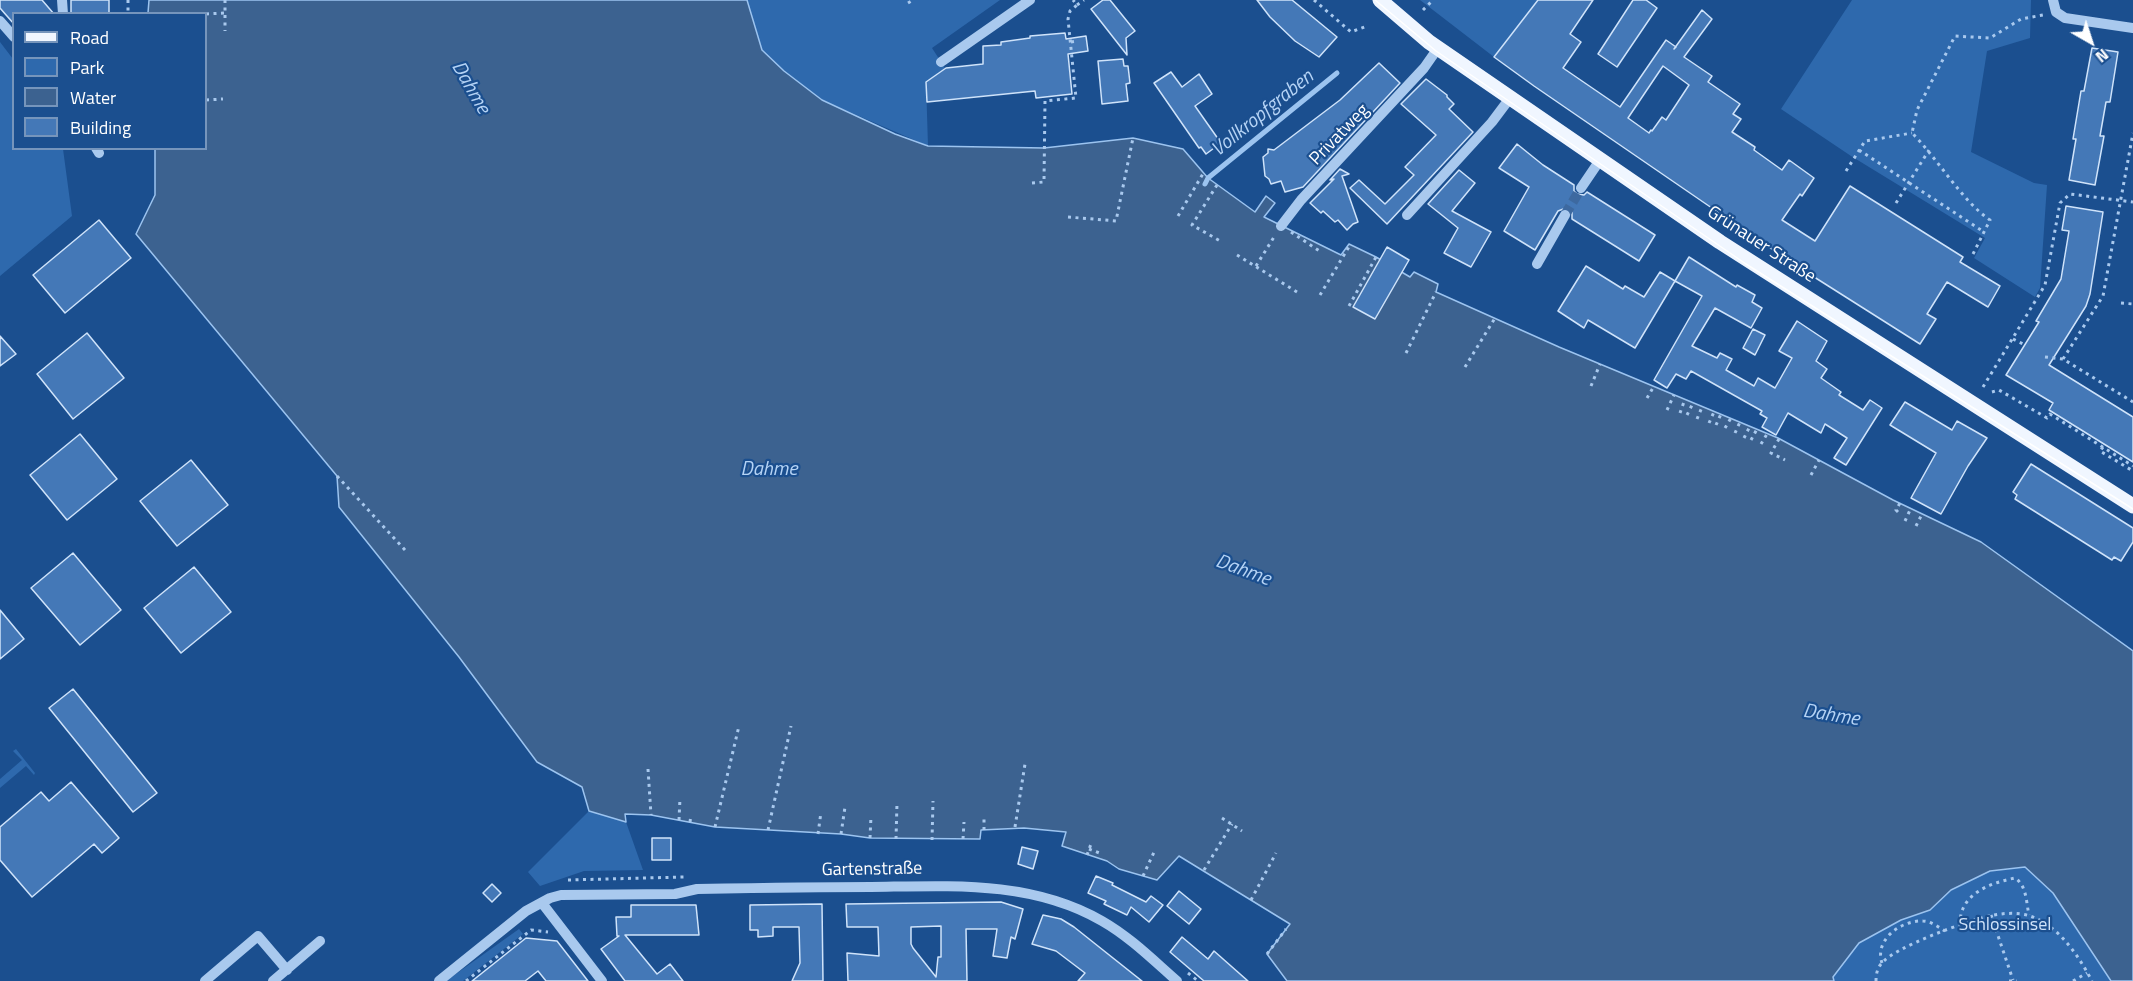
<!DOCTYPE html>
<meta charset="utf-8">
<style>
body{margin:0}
#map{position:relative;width:2133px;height:981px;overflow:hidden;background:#1b4f8f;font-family:"Titillium Web",sans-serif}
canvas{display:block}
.legend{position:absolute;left:12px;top:12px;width:195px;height:138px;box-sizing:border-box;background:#1b4f8f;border:2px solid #7695bc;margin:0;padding:8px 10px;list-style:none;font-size:18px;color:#fff}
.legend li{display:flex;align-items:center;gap:12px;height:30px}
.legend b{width:30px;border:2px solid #7695bc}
.north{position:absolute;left:2061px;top:12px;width:60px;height:60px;-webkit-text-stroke:4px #1b4f8f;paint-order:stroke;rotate:141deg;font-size:16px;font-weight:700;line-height:24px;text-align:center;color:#fff}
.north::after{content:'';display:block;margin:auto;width:21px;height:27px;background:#fff;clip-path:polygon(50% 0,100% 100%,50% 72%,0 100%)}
</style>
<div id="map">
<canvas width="2133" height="981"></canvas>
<ul class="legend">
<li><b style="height:8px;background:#f0f6ff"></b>Road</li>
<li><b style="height:16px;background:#2e69ad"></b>Park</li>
<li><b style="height:16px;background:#3c6290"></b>Water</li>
<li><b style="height:16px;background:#4478b7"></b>Building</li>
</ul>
<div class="north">N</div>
</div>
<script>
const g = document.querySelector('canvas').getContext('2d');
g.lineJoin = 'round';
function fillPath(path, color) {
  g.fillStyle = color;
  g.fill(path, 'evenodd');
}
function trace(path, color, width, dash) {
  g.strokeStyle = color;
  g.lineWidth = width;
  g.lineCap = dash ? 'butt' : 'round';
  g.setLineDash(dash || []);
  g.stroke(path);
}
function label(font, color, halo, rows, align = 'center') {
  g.font = font + ' "Titillium Web",sans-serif';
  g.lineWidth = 4.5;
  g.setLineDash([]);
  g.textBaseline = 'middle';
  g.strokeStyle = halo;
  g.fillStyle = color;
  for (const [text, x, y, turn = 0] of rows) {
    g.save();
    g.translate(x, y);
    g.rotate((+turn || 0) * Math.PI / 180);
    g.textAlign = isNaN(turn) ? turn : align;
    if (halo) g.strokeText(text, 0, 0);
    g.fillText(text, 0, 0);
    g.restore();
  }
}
const green = new Path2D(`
 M747,0H1000L932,48L945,68L926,82L928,146L822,100L784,71L762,50Z
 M1420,0H1538L1494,57Z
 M1852,0H2031L2030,38L1987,51L1971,152L2034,183L2047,185L2040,288L2035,297L1974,258L1985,238L1851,156L1781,109Z
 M0,42L13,59L14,148L63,149L72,216L0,276Z
 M16,749L35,773L34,775L26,766L0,788V779L22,760L13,751Z
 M589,811L626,822L643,870L584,871L540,886L528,872Z
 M2025,867L2053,893L2111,981H1834L1833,977L1859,943L1901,920L1930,910L1950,891L1990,871Z
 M519,929L523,934L463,981H446Z`);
const water = new Path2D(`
 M149,0H747L762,50L784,71L822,100L895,134L928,146L1044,148L1133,138L1183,149L1208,178L1255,212L1266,196L1275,203L1264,217L1341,255L1349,244L1376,257L1410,277L1414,272L1438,284L1436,292L1559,347L1778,438L1893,500L1981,542L2133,651V981H2111L2053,893L2025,867L1990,871L1951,890L1930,910L1901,920L1859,943L1833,977L1834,981H1287L1267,954L1290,924L1179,856L1157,880L1119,869L1107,861L1062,846L1066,832L1024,828L981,830L980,839L870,838L841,834L715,827L651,815L625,814L626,822L589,811L582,787L537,762L459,657L339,507L337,476L136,234L155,195V149L206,148V14L148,13Z`);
const stream = new Path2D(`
 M1205,184L1208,178L1337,73`);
const building = new Path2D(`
 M0,0H42L54,14H14V24L0,8Z
 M71,0H109V14H71Z
 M1103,0H1110L1135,31L1126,38L1127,55L1091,9Z
 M1257,0H1292L1337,37L1319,57L1295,41L1270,17Z
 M1538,0H1593L1570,34L1581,42L1563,68L1620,107L1666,40L1676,47L1674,49L1702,10L1712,19L1684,57L1712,76L1708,82L1740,104L1733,114L1741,119L1732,132L1755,147L1754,150L1782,170L1789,160L1814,178L1802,196L1800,194L1782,220L1815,241L1850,186L1963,257L1960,262L2000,286L1988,307L1947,282L1927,314L1936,319L1920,344L1792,263L1534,86L1494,57ZM1663,66L1689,85L1666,120L1662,117L1652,131L1651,130L1649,133L1628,118Z
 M1633,0H1646L1657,8L1617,67L1598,54Z
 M1065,33L1066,39L1086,36L1088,51L1068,54L1072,94L1036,98L1035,91L927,102L926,82L946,68L983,64V46L1001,45V42L1030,38V36Z
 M2092,48L2118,52L2110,102H2106L2100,136H2104L2095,185L2069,180L2076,139H2073L2081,91H2084Z
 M1123,59L1124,66H1128L1130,83L1126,84L1128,101L1102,104L1098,61Z
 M1379,63L1400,83L1303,187L1285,192L1281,181L1271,184L1269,179L1265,176L1263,157L1268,153V149L1274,150L1340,100Z
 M1171,72L1182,87L1199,74L1212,94L1195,106L1221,143L1206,154L1201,147L1199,148L1154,83Z
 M1426,79L1447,95V97L1454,104L1449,109L1473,132L1387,224L1350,188L1359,180L1385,204L1414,175L1405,167L1436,135L1401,104Z
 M1517,144L1543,165L1574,185V191L1577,194L1584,195L1587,192L1655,235L1639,261L1572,219V212L1566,208L1558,211L1535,250L1504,231L1529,187L1499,168Z
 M1340,169L1349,174L1342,176L1358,222L1353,224L1347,230L1338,220L1335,222L1323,211L1321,213L1310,203L1334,179L1330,180Z
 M1459,170L1475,183L1452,211L1491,232L1471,267L1444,253L1458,228L1428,204Z
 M2066,206L2103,212L2090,294L2086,306L2049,365L2133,417V462L2049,410L2053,403L2006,375L2039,322L2036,321L2061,279L2069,231L2062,230Z
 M99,220L131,258L65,313L33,275Z
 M1387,247L1409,260L1375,319L1353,307Z
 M1689,257L1736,287L1737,285L1755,295L1752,302L1762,308L1751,328L1715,308L1692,346L1717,358L1720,353L1732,359L1726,370L1754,386L1758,378L1775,388L1792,358L1779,351L1797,321L1827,341L1816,361L1827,369L1821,378L1841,392L1839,395L1863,410L1870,400L1882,408L1846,465L1834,458L1847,438L1825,424L1821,433L1788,413L1776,435L1762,427L1767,418L1760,414L1762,411L1691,371L1686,379L1676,374L1667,388L1654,380L1702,296L1675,281Z
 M1586,266L1623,289L1625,286L1644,297L1660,272L1675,281L1635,348L1588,320L1584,328L1558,311Z
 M1753,329L1765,335L1755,355L1743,348Z
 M87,333L124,378L73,419L37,374Z
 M0,336L16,354L0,366Z
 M1905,402L1952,430L1957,421L1987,438L1968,466L1941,514L1911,498L1936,453L1890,425Z
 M80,434L117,479L67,520L30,475Z
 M191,460L228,505L177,546L140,501Z
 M2031,464L2133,528V542L2121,561L2114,557L2112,560L2015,499L2017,495L2013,492Z
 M73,553L121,610L80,645L31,588Z
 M194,567L231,612L181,653L144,608Z
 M0,610L24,639L0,659Z
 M73,689L157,793L133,812L49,708Z
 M71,782L119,838L102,853L94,844L32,897L0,860V827L41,792L49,801Z
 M652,838H671V860H652Z
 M1022,847L1038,851L1033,869L1018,864Z
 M1096,876L1113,883L1112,885L1146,902L1151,896L1163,905L1149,922L1131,907L1127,915L1104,904L1106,901L1088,893Z
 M492,884L501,893L492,902L483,893Z
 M1179,891L1201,909L1189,924L1167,906Z
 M1001,902L1023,909L1015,939L1011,937L1007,958L993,956L997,929H966L967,981H848L847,953L879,956L878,927H847L846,904ZM941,926V957H938L936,977L913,948L911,944V927Z
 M822,904L823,981H792L800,963L799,927H773V936L758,937V930H750V905Z
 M631,905H696L699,935H625L657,974L670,964L683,981H625L601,949L619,936H617L616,917H631Z
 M1043,915L1061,919L1074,927L1142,981H1078L1085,973L1056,951L1032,944Z
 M1182,937L1208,959L1214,951L1248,981H1204L1170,952Z
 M526,938L557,941L588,981H546L538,971L525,981H472Z`);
const minorTunnel = new Path2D(`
 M1565,215L1581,188`);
const path = new Path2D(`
 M128,0V14
 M225,0V31
 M1314,0L1351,32L1367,26
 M908,3L913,0
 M1077,5L1084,0
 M1423,10L1433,0
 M206,14L225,13
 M1071,42L1078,41
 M206,100L223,99
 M1859,150L1984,232
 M1846,171L1865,141L1912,133
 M1032,183L1044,182L1045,101L1076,98L1068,19L1070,11L1077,5L1073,0
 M1217,185L1192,225L1222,242
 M1896,203L1929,150
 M1178,216L1204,172
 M1068,217L1116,221L1133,138
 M1291,232L1321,252
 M1973,254L1990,220C1962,201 1938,159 1912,133L1917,110L1955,36L1990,38L2021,19L2043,15
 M1237,255L1297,292
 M1256,266L1274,237
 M1320,295L1350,245
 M2121,303L2133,304
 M1349,306L1376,257
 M2013,339L2025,345
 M1406,353L1436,292
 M2045,357L2063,359L2133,402
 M2063,359L2103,296L2133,133
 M1465,367L1495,318
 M1591,386L1600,364
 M1983,387L2045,285L2060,203L2070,194L2133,202
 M1992,392L1999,390L2047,418L2050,414L2133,466
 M1647,398L1654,386
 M1667,410L1674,395
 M1680,413L1685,399
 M1687,415L1693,403
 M1697,419L1702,407
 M1709,423L1714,412
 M1716,425L1721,414
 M1725,428L1731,418
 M1735,433L1740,422
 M1744,438L1750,426
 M1779,439L1771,453L1785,460
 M1751,440L1757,429
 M1761,444L1767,434
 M2103,447L2100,451L2133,471
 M1811,475L1819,460
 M337,476L405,550
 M1898,512L1896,510L1900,503
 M1905,521L1911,508
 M1916,526L1922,514
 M648,769L651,815
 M1222,818L1242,831
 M679,820L680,798
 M690,822L691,815
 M715,827L739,726
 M1015,827L1025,764
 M768,830L791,726
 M984,830V817
 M818,834L821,812
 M841,834L845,807
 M870,838L871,816
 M896,839L897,803
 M963,839L964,822
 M932,840L933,801
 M1089,849L1102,854
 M1087,855L1091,844
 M1204,870L1232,824
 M1143,876L1155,850
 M568,880L684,877
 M1251,900L1276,853
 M1991,915L2013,980
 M1960,925C1959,894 1990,883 2015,878C2027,886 2026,902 2029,915
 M1267,954L1286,929
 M1882,963C1874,940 1901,920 1923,921C1931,921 1938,927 1945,931
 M1188,973L1198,981
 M466,981L531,930L548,932
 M1876,981C1876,975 1877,969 1881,964C1894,947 1967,921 1989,916C2002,913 2018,912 2030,916C2059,926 2078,955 2092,981
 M2009,981H2017
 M2073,981L2087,973`);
const minor = new Path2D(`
 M62,0L63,14
 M2053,0L2056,12L2065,18L2133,28
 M0,21L14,37
 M941,62L1030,0
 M96,148L99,153
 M1581,188L1600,160
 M1407,215L1492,122L1510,98
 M1281,226L1301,200L1424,68L1438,48
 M1537,264L1565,215
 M542,903L602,981
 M205,981L258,936L287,970
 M273,981L320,941
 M439,981L526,911L550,898L561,895L675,894L697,889C755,888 813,887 871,887C950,886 1031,880 1102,921C1130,937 1153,960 1177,981`);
const major = new Path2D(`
 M1380,0L1429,42L1720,242L2133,506`);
const tram = new Path2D(`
 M1375,0L1436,51L1746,264L2133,509`);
const streetNames = [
 ["Privatweg",1340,135,-46],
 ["Grünauer Straße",1761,245,33],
 ["Gartenstraße",872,870,-1]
];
const parkNames = [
 ["Schlossinsel",2005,926]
];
const waterNames = [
 ["Dahme",470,88,60],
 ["Vollkropfgraben",1263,114,-39],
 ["Dahme",769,470],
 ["Dahme",1243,571,20],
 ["Dahme",1831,716,9]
];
fillPath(green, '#2e69ad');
fillPath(water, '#3c6290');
trace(water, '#9cc4f0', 1.5);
trace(stream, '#9cc4f0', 5);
fillPath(building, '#4478b7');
trace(building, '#cfe3fa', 1.5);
trace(minorTunnel, '#3d69a0', 10, [10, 5]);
trace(path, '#a9c9ee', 3, [3, 4.5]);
trace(minor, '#a9c9ee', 10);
trace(major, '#f0f6ff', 15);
trace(tram, '#fff', 1.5);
label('18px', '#fff', '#1b4f8f', streetNames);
label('18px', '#cfe3fa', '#1b4f8f', parkNames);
label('italic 20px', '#b5d3f5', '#1b4f8f', waterNames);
</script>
